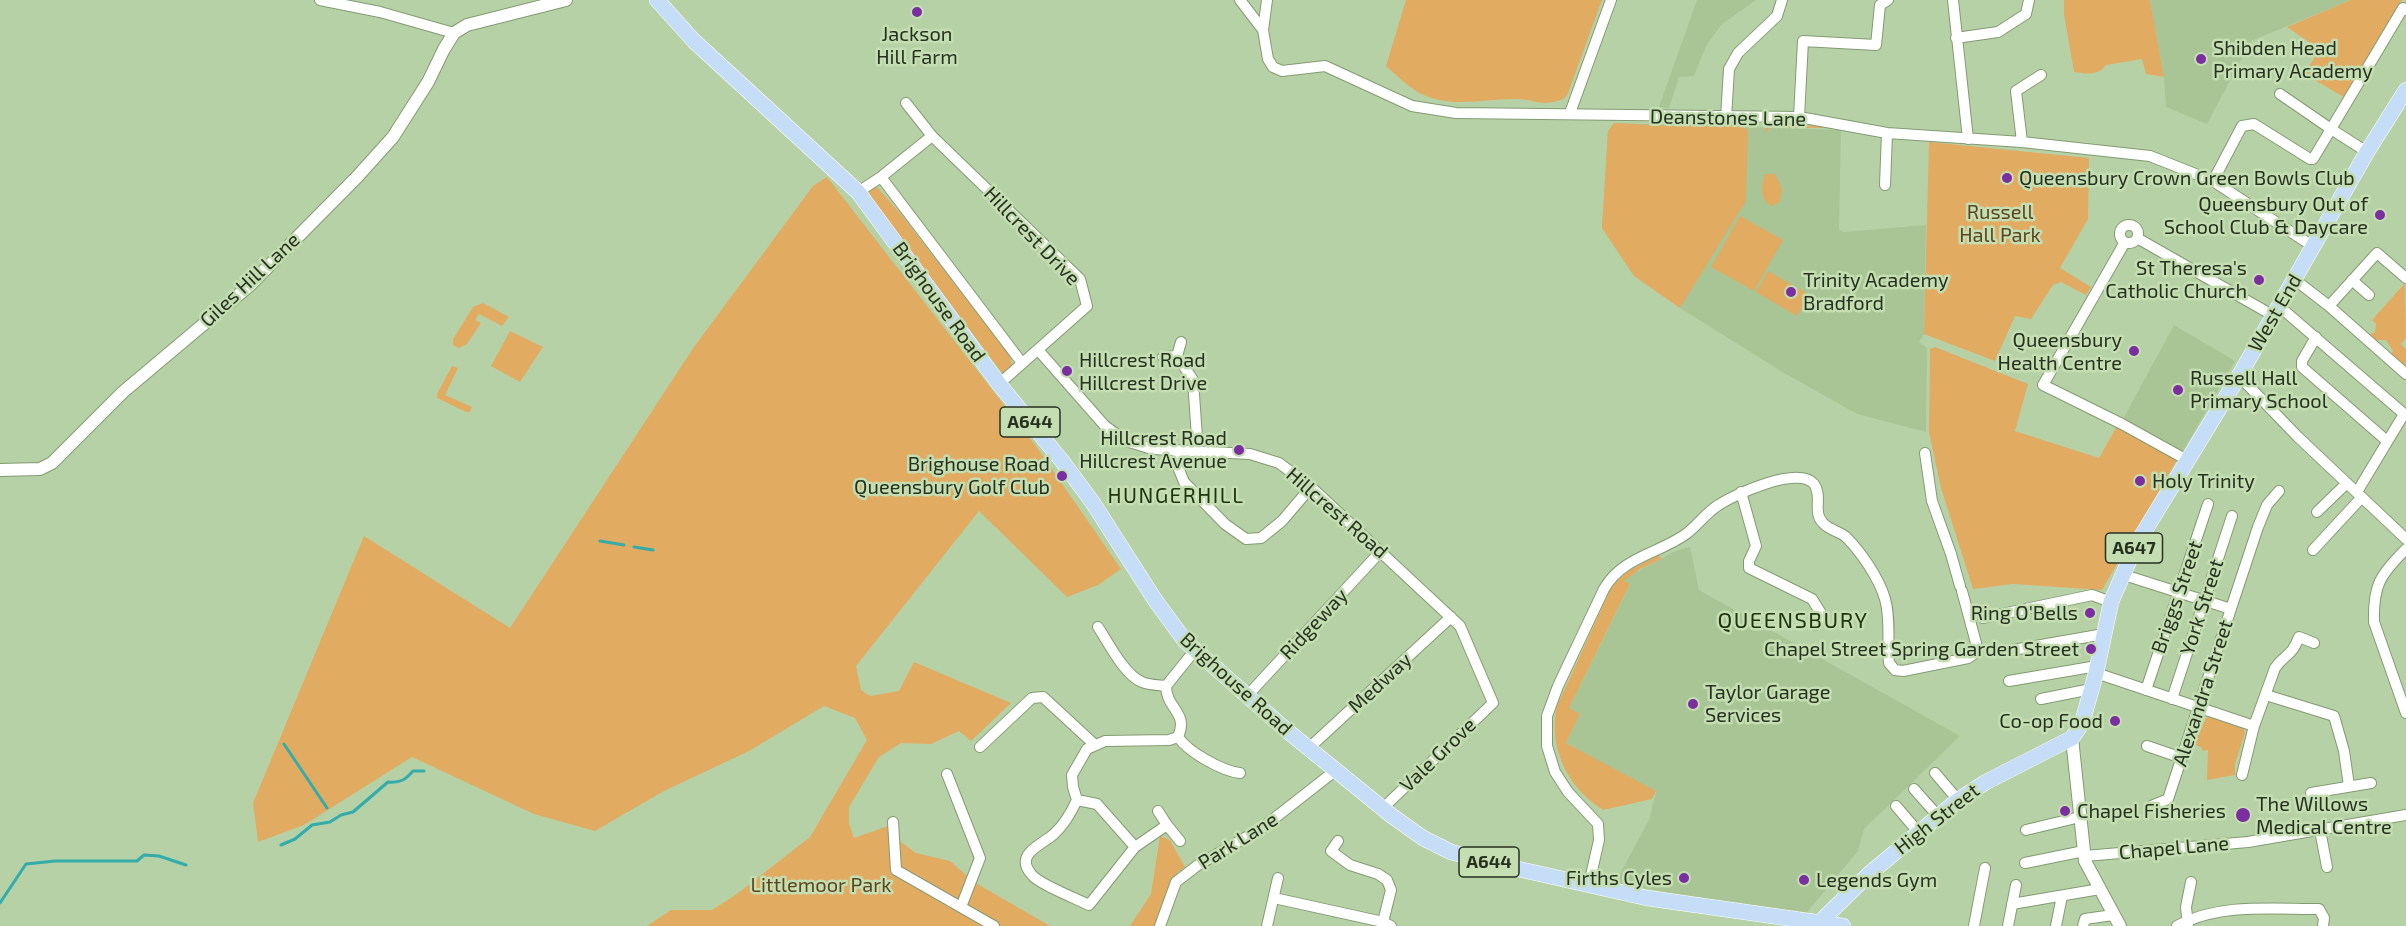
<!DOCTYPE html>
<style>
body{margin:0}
canvas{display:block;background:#b7d1a6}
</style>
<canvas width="2406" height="926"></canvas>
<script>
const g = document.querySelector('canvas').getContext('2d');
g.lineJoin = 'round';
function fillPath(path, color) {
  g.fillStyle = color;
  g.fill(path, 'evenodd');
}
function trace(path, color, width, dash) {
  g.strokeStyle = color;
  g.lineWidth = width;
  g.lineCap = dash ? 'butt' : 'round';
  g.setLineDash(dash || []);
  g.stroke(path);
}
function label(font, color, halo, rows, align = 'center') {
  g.font = font + ' "Exo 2",sans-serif';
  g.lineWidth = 5;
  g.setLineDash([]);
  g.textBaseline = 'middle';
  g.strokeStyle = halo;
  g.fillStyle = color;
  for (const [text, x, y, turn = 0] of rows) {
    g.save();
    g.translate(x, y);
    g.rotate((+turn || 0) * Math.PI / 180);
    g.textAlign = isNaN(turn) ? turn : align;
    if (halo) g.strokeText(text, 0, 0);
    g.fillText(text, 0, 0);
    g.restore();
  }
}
const built = new Path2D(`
 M1697,0H1756L1721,25L1706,46L1694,76L1679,77L1669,108L1659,107Z
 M2150,0H2351L2251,41L2207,124L2166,107L2164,77Z
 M1614,123L1841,130L1839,230L1844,232L1926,225L1924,334L1919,342L1927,348L1926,432L1857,414L1784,373L1680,308L1634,276L1602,228L1608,131Z
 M2174,325L2235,361L2182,453L2123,419Z
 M1690,547L1699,590L1960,736L1864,829L1858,851L1803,917L1615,883L1649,820L1656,792L1566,743L1580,714L1569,708L1630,585L1624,581L1626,578L1675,551Z`);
const green = new Path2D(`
 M1406,0H1602L1567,96C1562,101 1553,102 1546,103C1537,103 1527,99 1518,99C1488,98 1456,108 1426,96C1411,90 1397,76 1386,66Z
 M2064,0H2150L2164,77L2146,74L2142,59L2106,65C2098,76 2087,74 2074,72L2064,14Z
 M2351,0H2402L2347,97H2344L2304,74L2315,57L2313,45L2287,27Z
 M1773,122H1778L1831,128H1770L1764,133L1766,128Z
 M1614,123L1676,126L1738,123L1748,130L1746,201L1680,308L1634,276L1602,228L1608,131Z
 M1929,142L2089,158L2088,219L2060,268L2091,287L2086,295L2061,282L2053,285L2031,319L2015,316L1995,361L1924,334Z
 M1765,174H1775L1782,189L1780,202L1772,206C1760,201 1761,185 1765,174Z
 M827,177L1036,446L1121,569L1098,585L1067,597L979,511L856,666L861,690L870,696L899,691L914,662L1011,703L971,741L959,731L931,744L901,743L879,757L849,807V823L854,838L888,826L901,842L916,853L950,861L974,882L1050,926H647L671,910H712L737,894L810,837L867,740L855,718L824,706L749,751L664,791L595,831L534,814L412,757L304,825L258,842L253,803L364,536L510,628L694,347L813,186Z
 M877,187L900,213L1010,356L1012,366L1006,372L1002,373L869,195L870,189Z
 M1740,216L1783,240L1754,291L1711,267Z
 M1768,271L1810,295L1797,316L1756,292Z
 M2405,283L2406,338L2401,344L2406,349V366L2404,368L2390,355L2393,351L2386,340H2374L2368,336L2375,332L2376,324L2372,320Z
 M483,303L509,317L502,326L479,314L475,320L481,323L467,344L459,348L453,345V339L473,307Z
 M510,331L543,347L520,382L491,366Z
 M1935,347L2028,384L2015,431L2099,458L2117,426L2177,460L2102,590L2013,584L1973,589L1941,488L1929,432L1930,349Z
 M452,366L458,368L445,395L472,407L470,412H466L437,398V394Z
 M1659,555L1661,559L1640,569L1624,581L1630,584L1569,708L1580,714L1566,743L1656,791L1652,799L1603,810C1567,787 1548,748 1557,706L1612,586L1628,571Z
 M2210,717L2244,729L2245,733L2235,764V775L2207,780L2208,750L2203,751L2201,747L2194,745L2206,718Z
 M1160,836L1170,840L1185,867L1177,873L1156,926H1130L1151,894Z`);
const stream = new Path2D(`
 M600,541L624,545
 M634,547L653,550
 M284,744L327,808
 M281,845L295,839L312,825L330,822L341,815L353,812L388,782C401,783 405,780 413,771H424
 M0,903L26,864L55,861H137L144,855L159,856L186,865`);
const minor = new Path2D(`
 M320,0L380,12L454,33
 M1240,0L1263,30
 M1267,0L1263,30L1268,59L1273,67L1282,71L1325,66L1412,106L1456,113L1799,117L1887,133L2022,142L2150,156L2213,181L2314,247
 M1953,0L1968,139
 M1956,38L1998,32L2026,14L2029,0
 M2280,94L2331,129L2403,8L2406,10
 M906,103L932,136L1080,279L1087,306L999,384
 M1570,113L1611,0
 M1799,117L1803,41L1876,45L1880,5L1888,0
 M1726,118L1729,69L1738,53L1777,16L1782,0
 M2022,142L2016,91L2041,75
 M881,177L1022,363
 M2213,181L2242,126L2254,124L2310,159H2313L2331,129L2367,152
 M1885,185L1887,133
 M858,192L881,177L932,136
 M2120 234a9 9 0 1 1 18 0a9 9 0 1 1-18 0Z
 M2137,238L2274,316
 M2125,242L2043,385L2122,424L2187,460
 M2294,279L2329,306L2406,374
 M2352,280L2369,295
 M2329,306L2377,253L2406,278
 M2280,307L2404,414L2357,492
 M2316,337L2302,361V367L2387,441
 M1181,342L1177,356L1193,380L1198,452
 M1039,351L1105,426L1126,441L1152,449L1250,454L1279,463L1311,487L1460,626L1493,703L1383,808
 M1163,357L1177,356
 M2239,376L2298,437L2406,539
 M1177,451L1178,467L1184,482L1225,524L1246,539L1261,538L1282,521L1311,487
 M1925,453L1932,501L1951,554L1960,586
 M1741,492L1756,546L1749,561V568L1812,599L1822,615L1815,625
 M2317,512L2347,483
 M2406,549C2380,575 2373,585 2374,622L2406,713
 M2313,550L2362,497
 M2121,574L2231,609
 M1983,618L2092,595L2111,602
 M1098,627C1108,642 1125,676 1142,682C1149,685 1158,685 1166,686
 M2007,651L2104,634
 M2096,673L2254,726
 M2009,681L2097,666
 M2146,690L2208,504
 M2266,695L2334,716L2344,751L2349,786
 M1247,696L1381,551
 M2041,699L2091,689
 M2172,699L2232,516
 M1178,737C1188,752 1222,771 1240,773
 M2147,746L2182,758
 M980,747L1032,698L1043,697L1095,745
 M1309,748L1451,617
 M1935,773L1958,800
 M947,774L980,858L961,907
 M2242,775L2254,726L2275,668C2285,653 2291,658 2299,637L2314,643
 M1914,789L1938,816
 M2311,793L2371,783
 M1077,800C1071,813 1064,825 1054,834C1042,845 1013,854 1032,875C1039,884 1077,899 1089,905L1135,847L1097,804L1077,800L1073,787L1072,775L1087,749L1105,741L1169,740L1178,737C1189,712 1166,709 1166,686L1195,650
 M1896,806L1919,833
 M2151,806L2168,799L2258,527L2267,505L2279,491
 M1158,811L1167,825
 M893,822L896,870L994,926
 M2026,830L2080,817
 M2320,830L2327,867
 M1338,841L1331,851L1350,865L1378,874L1387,880L1391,890L1383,922
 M1135,847L1167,825L1180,841
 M2085,856L2248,842L2406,815
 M2025,863L2084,851
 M1589,884L1599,840L1598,824L1568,792L1555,772L1547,746V716L1558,686L1604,589C1622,557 1658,554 1686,534C1697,526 1705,514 1717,506C1733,495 1798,465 1814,484C1823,496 1812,512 1823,523C1829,530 1839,531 1846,537C1861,552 1879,578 1885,599C1891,619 1887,642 1889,663L1895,670L1903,671L1968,658L1974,654L1976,643L1962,591
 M1274,898L1383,922L1391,926
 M2012,904L2100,889
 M1160,926L1176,882L1198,865L1262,828L1336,770
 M1267,926L1278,878
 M1974,926L1985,868
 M2008,926L2016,885
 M2056,926L2062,896
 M2083,926L2085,919L2113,915
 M2177,926C2219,903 2272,909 2319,909L2324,918L2323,926
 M2188,926L2186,907L2191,882`);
const tertiary = new Path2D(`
 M0,470L40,469L52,463L123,392L249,286L357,177L393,137L428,82L444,49L454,33L467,25L566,0
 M2072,738L2085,861L2120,926`);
const primary = new Path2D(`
 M657,0L694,41L858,192L999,384L1062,461L1093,503L1155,600L1185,641L1285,729L1392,816L1423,838L1451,852L1505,866L1647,898L1843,926
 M1816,926L1869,874L1958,800L1986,782L2072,738L2082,723L2096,673L2111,602L2136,545L2239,376L2367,152L2406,90`);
const markers = [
 [917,12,6,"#7b2ea0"],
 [2201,59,6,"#7b2ea0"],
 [2007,178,6,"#7b2ea0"],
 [2380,215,6,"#7b2ea0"],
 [2259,280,6,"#7b2ea0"],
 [1791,292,6,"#7b2ea0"],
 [2134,351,6,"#7b2ea0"],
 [1067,371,6,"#7b2ea0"],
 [2178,390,6,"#7b2ea0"],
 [1239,450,6,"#7b2ea0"],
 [1062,476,6,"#7b2ea0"],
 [2140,481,6,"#7b2ea0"],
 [2090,613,6,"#7b2ea0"],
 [2091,649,6,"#7b2ea0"],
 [1693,704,6,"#7b2ea0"],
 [2115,721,6,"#7b2ea0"],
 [2065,811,6,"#7b2ea0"],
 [2243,815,8,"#7b2ea0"],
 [1684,878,6,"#7b2ea0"],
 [1804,880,6,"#7b2ea0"]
];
const shields = [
 [1030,422,60],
 [2134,548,57],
 [1489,862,60]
];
const shieldNames = [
 ["A644",1030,422],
 ["A647",2134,548],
 ["A644",1489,862]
];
const poiNames = [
 ["Jackson",917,34,"center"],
 ["Hill Farm",917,57,"center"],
 ["Shibden Head",2213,48],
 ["Primary Academy",2213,71],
 ["Queensbury Crown Green Bowls Club",2019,178],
 ["Queensbury Out of",2368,204,"right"],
 ["School Club & Daycare",2368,227,"right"],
 ["St Theresa's",2247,268,"right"],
 ["Catholic Church",2247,291,"right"],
 ["Trinity Academy",1803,280],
 ["Bradford",1803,303],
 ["Queensbury",2122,340,"right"],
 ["Health Centre",2122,363,"right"],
 ["Hillcrest Road",1079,360],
 ["Hillcrest Drive",1079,383],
 ["Russell Hall",2190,378],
 ["Primary School",2190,401],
 ["Hillcrest Road",1227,438,"right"],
 ["Hillcrest Avenue",1227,461,"right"],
 ["Brighouse Road",1050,464,"right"],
 ["Queensbury Golf Club",1050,487,"right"],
 ["Holy Trinity",2152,481],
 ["Ring O'Bells",2078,613,"right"],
 ["Chapel Street Spring Garden Street",2079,649,"right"],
 ["Taylor Garage",1705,692],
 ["Services",1705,715],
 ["Co-op Food",2103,721,"right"],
 ["The Willows",2256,804],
 ["Medical Centre",2256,827],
 ["Chapel Fisheries",2077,811],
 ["Firths Cyles",1672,878,"right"],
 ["Legends Gym",1816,880]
];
const streetNames = [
 ["Deanstones Lane",1728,118,1],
 ["Hillcrest Drive",1032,236,46],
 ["Giles Hill Lane",250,280,-43],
 ["Brighouse Road",939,302,54],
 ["West End",2275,313,-60],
 ["Hillcrest Road",1337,513,41],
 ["Briggs Street",2177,597,-71],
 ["York Street",2202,607,-72],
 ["Ridgeway",1314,624,-47],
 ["Medway",1380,683,-43],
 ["Brighouse Road",1236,684,42],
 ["Alexandra Street",2203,693,-72],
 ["Vale Grove",1438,755,-44],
 ["High Street",1937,819,-38],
 ["Park Lane",1238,841,-32],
 ["Chapel Lane",2174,848,-5]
];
const parkNames = [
 ["Russell",2000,212],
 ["Hall Park",2000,235],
 ["Littlemoor Park",821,885]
];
const neighbourhoodNames = [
 ["HUNGERHILL",1176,496]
];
const quarterNames = [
 ["QUEENSBURY",1793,621]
];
fillPath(built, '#a9c595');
fillPath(green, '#e2ab62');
trace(stream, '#34aca9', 3);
trace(minor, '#839b72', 12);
trace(tertiary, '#839b72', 14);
trace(primary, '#fff', 16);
trace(minor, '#fff', 10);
trace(tertiary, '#fff', 12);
trace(primary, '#c6ddf8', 15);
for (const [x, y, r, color] of markers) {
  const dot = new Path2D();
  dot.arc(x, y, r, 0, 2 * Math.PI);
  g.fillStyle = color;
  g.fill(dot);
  trace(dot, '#c4deb2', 2);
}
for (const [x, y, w] of shields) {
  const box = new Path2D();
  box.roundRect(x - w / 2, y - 15, w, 30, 4.5);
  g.fillStyle = '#c4deb2';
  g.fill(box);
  trace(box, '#273120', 1.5);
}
label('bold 18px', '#273120', null, shieldNames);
label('20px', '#273120', '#c4deb2', poiNames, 'left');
label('20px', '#273120', '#c4deb2', streetNames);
label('20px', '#5f4420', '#c4deb2', parkNames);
g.letterSpacing = '1.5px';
label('21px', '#20340f', '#c4deb2', neighbourhoodNames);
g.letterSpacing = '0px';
g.letterSpacing = '1.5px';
label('22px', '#20340f', '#c4deb2', quarterNames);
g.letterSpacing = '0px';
</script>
